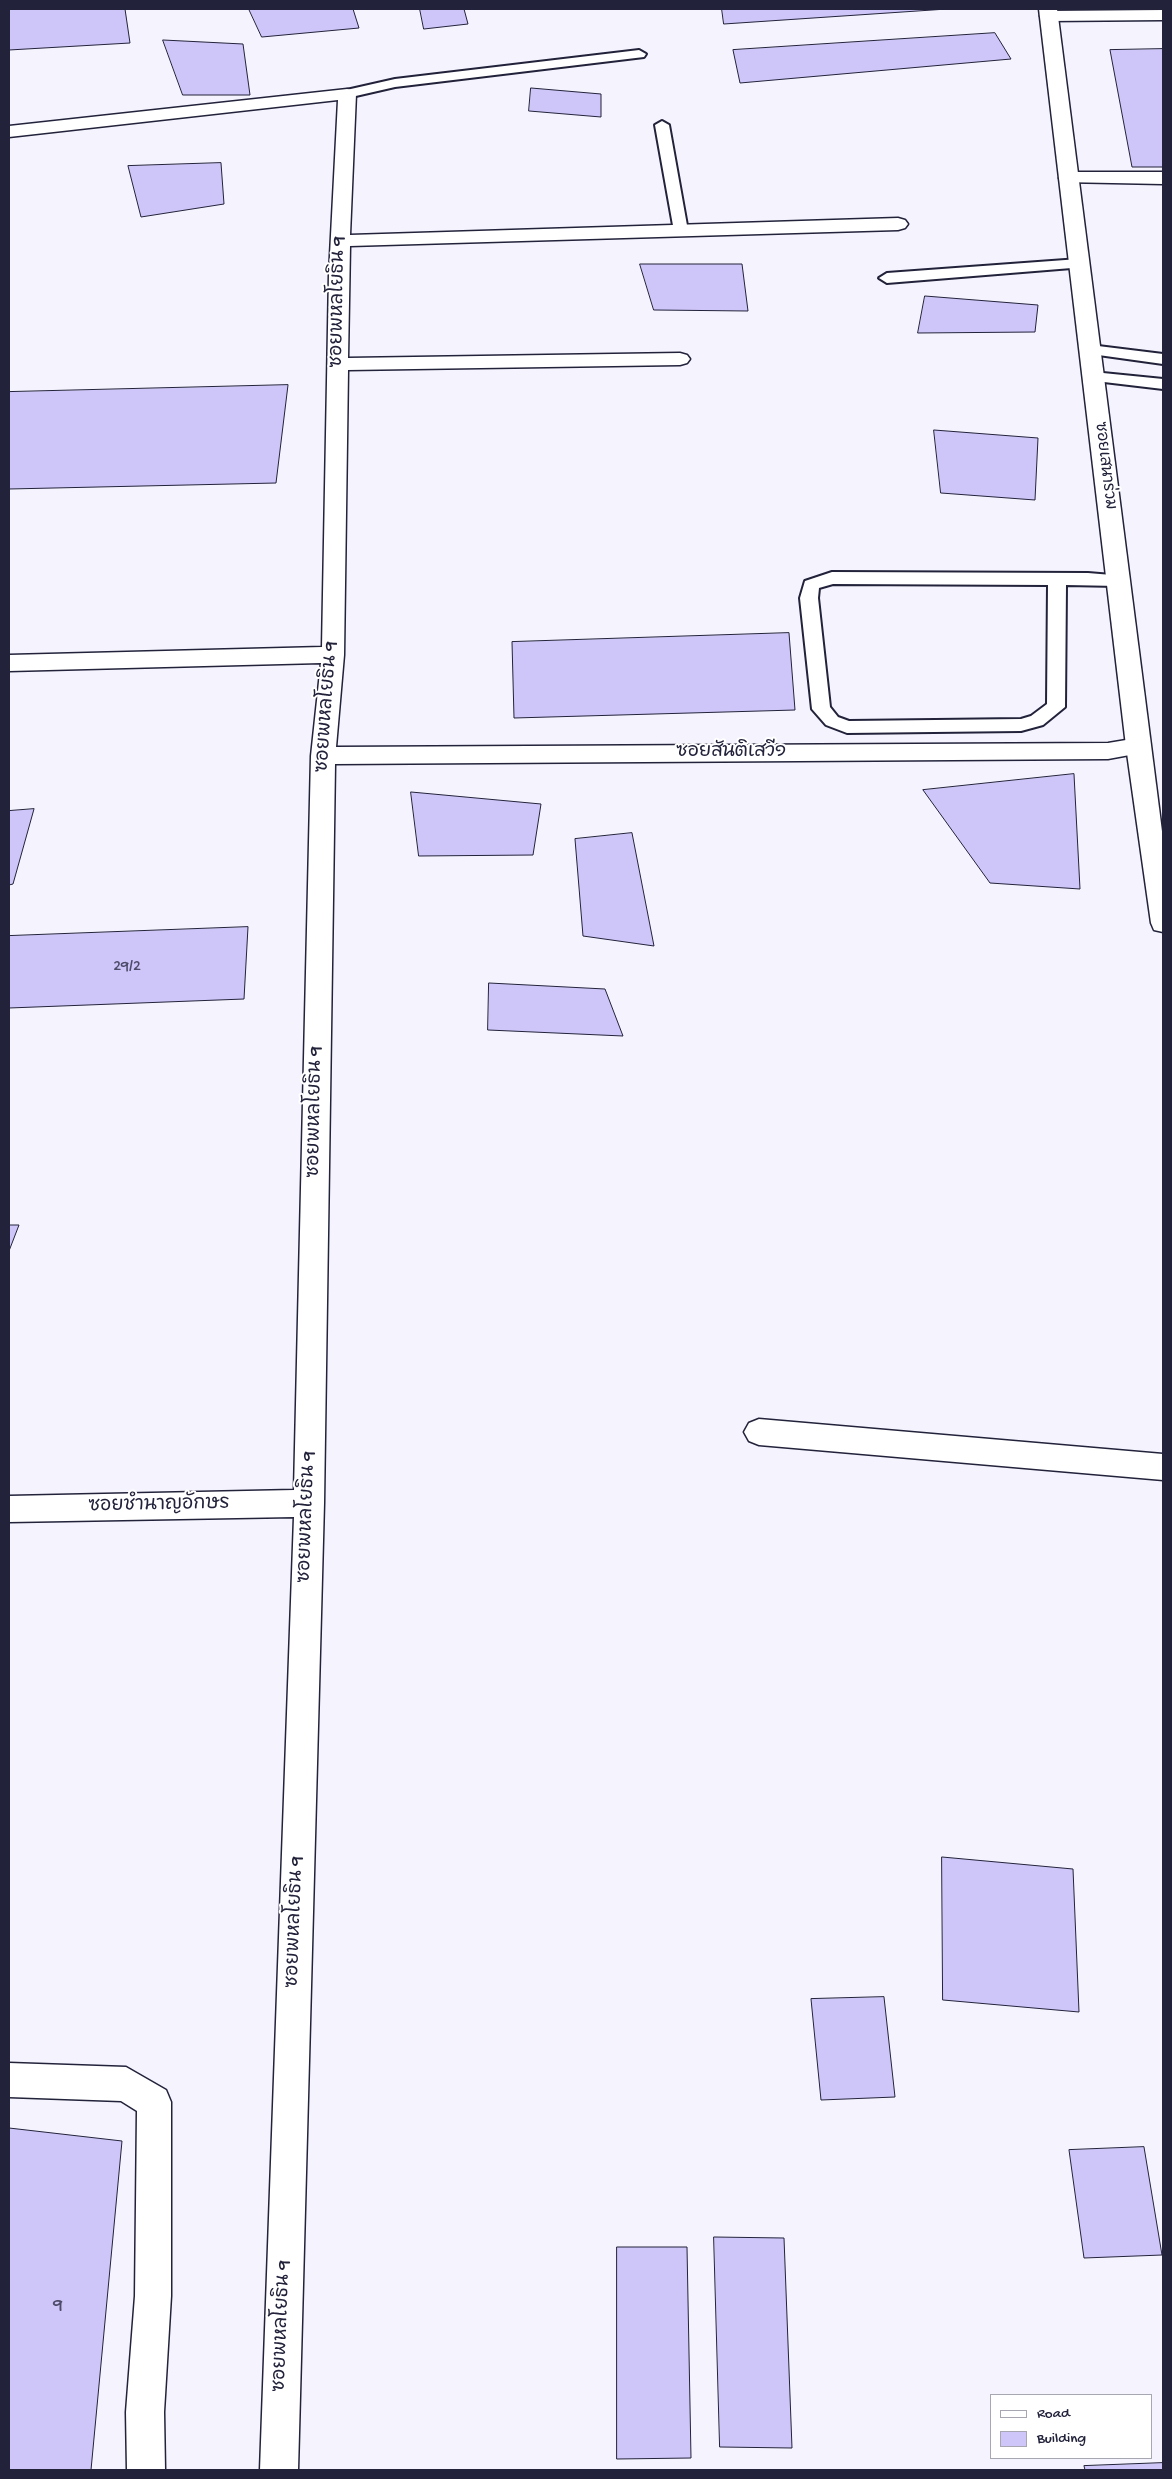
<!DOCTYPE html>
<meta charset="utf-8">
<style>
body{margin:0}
#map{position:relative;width:1172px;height:2479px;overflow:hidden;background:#f5f4fe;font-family:"Gochi Hand",sans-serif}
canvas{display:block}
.frame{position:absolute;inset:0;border:10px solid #22223b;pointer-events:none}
.legend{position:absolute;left:990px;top:2394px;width:162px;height:65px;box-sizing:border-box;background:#fff;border:1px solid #a7a7b1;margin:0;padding:6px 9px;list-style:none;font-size:15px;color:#22223b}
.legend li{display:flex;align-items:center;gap:10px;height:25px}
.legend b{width:25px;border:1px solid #a7a7b1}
</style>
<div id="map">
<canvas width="1172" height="2479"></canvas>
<div class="frame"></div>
<ul class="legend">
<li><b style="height:6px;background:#fff"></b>Road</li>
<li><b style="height:14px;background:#cec6f8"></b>Building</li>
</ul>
</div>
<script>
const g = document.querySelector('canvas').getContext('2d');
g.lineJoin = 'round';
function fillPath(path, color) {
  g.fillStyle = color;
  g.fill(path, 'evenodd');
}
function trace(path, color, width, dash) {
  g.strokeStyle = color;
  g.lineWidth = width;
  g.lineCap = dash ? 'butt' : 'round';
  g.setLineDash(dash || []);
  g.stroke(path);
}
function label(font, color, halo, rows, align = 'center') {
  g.font = font + ' "Gochi Hand","Playpen Sans Thai",sans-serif';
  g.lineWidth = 4;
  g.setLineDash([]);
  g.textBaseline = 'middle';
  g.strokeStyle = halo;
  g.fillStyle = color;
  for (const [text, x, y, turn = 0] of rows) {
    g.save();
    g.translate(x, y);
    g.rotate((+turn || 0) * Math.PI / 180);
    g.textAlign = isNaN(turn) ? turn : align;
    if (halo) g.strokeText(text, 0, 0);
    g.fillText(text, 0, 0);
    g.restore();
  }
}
const building = new Path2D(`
 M9,9H125L130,43L9,50Z
 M249,9H353L359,28L262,37Z
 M420,9H464L468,24L424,29Z
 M722,9H947L724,24Z
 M995,33L1011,59L740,83L733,50Z
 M163,40L243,44L250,95H183Z
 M1163,49V167H1132L1110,50Z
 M531,88L601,94V117L529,111Z
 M221,163L224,204L141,217L128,166Z
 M640,264H742L748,311L654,310Z
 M925,296L1038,305L1035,332L918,333Z
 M288,385L276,483L9,489V392Z
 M934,430L1038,438L1035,500L941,493Z
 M789,633L795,710L514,718L512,642Z
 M1074,774L1080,889L990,883L923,790Z
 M411,792L541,804L533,855L419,856Z
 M34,809L13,884L9,885V811Z
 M632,833L654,946L583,936L575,839Z
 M248,927L244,999L9,1008V936Z
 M489,983L605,989L623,1036L488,1030Z
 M9,1225H19L9,1251Z
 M942,1857L1073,1869L1079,2012L943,2000Z
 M884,1997L895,2097L821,2100L811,1999Z
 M9,2128L122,2141L91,2470H9Z
 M1144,2147L1162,2255L1084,2258L1069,2150Z
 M714,2237L784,2238L792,2448L720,2447Z
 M617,2247H687L691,2458L617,2459Z
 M1163,2463V2470H1085L1084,2466Z`);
const lane = new Path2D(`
 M639,50L646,54L644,57L395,87L347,98L340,94L342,91L395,79Z
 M662,121L669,125L688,231L681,235L674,231L655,125Z
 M1079,259L1084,261L1087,264L1084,267L887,283L879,278L887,273Z
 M1090,345L1163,354V364L1084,353L1082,350Z
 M1093,372L1163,379V389L1087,380L1085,377Z
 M832,572L1088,573L1124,576L1127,580L1124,584L1118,586L1066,585L1065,707L1043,725L1021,731L847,733L826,725L812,709L800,598L805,581ZM833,584L1048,585L1047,704L1031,716L1021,719L849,721L838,717L830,707L818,598L819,588Z`);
const street = new Path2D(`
 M1163,10V20L1049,21L1043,20L1040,16L1043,12L1049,11Z
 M347,89L353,90L356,94L350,235L898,218L905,220L908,224L905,228L898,230L350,246L348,358L680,353L687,355L690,359L687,363L680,365L348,370L344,655L336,747L1108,743L1138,738L1146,740L1150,746L1146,752L1108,759L335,764L324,1503L298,2470H260L294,1517L9,1522V1496L294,1490L311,756L321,663L9,671V655L322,647L329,274L338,100L9,137V126Z
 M1068,172H1163V184L1061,182L1059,178L1061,174Z
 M759,1419L1163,1454V1480L759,1445L749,1441L744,1432L749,1423Z
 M9,2063L126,2067L166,2090L171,2102V2296L164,2412L165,2470H127L126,2412L135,2296L137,2111L121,2101L9,2097Z`);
const secondary = new Path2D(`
 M1039,9H1057L1163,839V932L1154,930L1151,923L1126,746Z`);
const farStreetnames = [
 ["ซอยเสนาร่วม",1104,466,83]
];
const numberNames = [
 ["29/2",127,968]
];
const streetNames = [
 ["ซอยพหลโยธิน 9",339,302,-89],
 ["ซอยพหลโยธิน 9",328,707,-86],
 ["ซอยสันติเสวี๑",731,753],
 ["ซอยพหลโยธิน 9",316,1112,-89],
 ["ซอยชำนาญอักษร",159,1506,-1],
 ["ซอยพหลโยธิน 9",308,1517,-88],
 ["ซอยพหลโยธิน 9",296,1922,-88],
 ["ซอยพหลโยธิน 9",283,2326,-88]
];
const nearNumbernames = [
 ["9",58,2306]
];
fillPath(building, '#cec6f8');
trace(building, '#22223b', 1);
trace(lane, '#22223b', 4);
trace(street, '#22223b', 3);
trace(secondary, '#22223b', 3);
fillPath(lane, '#fff');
fillPath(street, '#fff');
fillPath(secondary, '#fff');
label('16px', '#22223b', '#fff', farStreetnames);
label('16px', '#4d4b6a', null, numberNames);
label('19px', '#22223b', '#fff', streetNames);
label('19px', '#4d4b6a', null, nearNumbernames);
</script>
